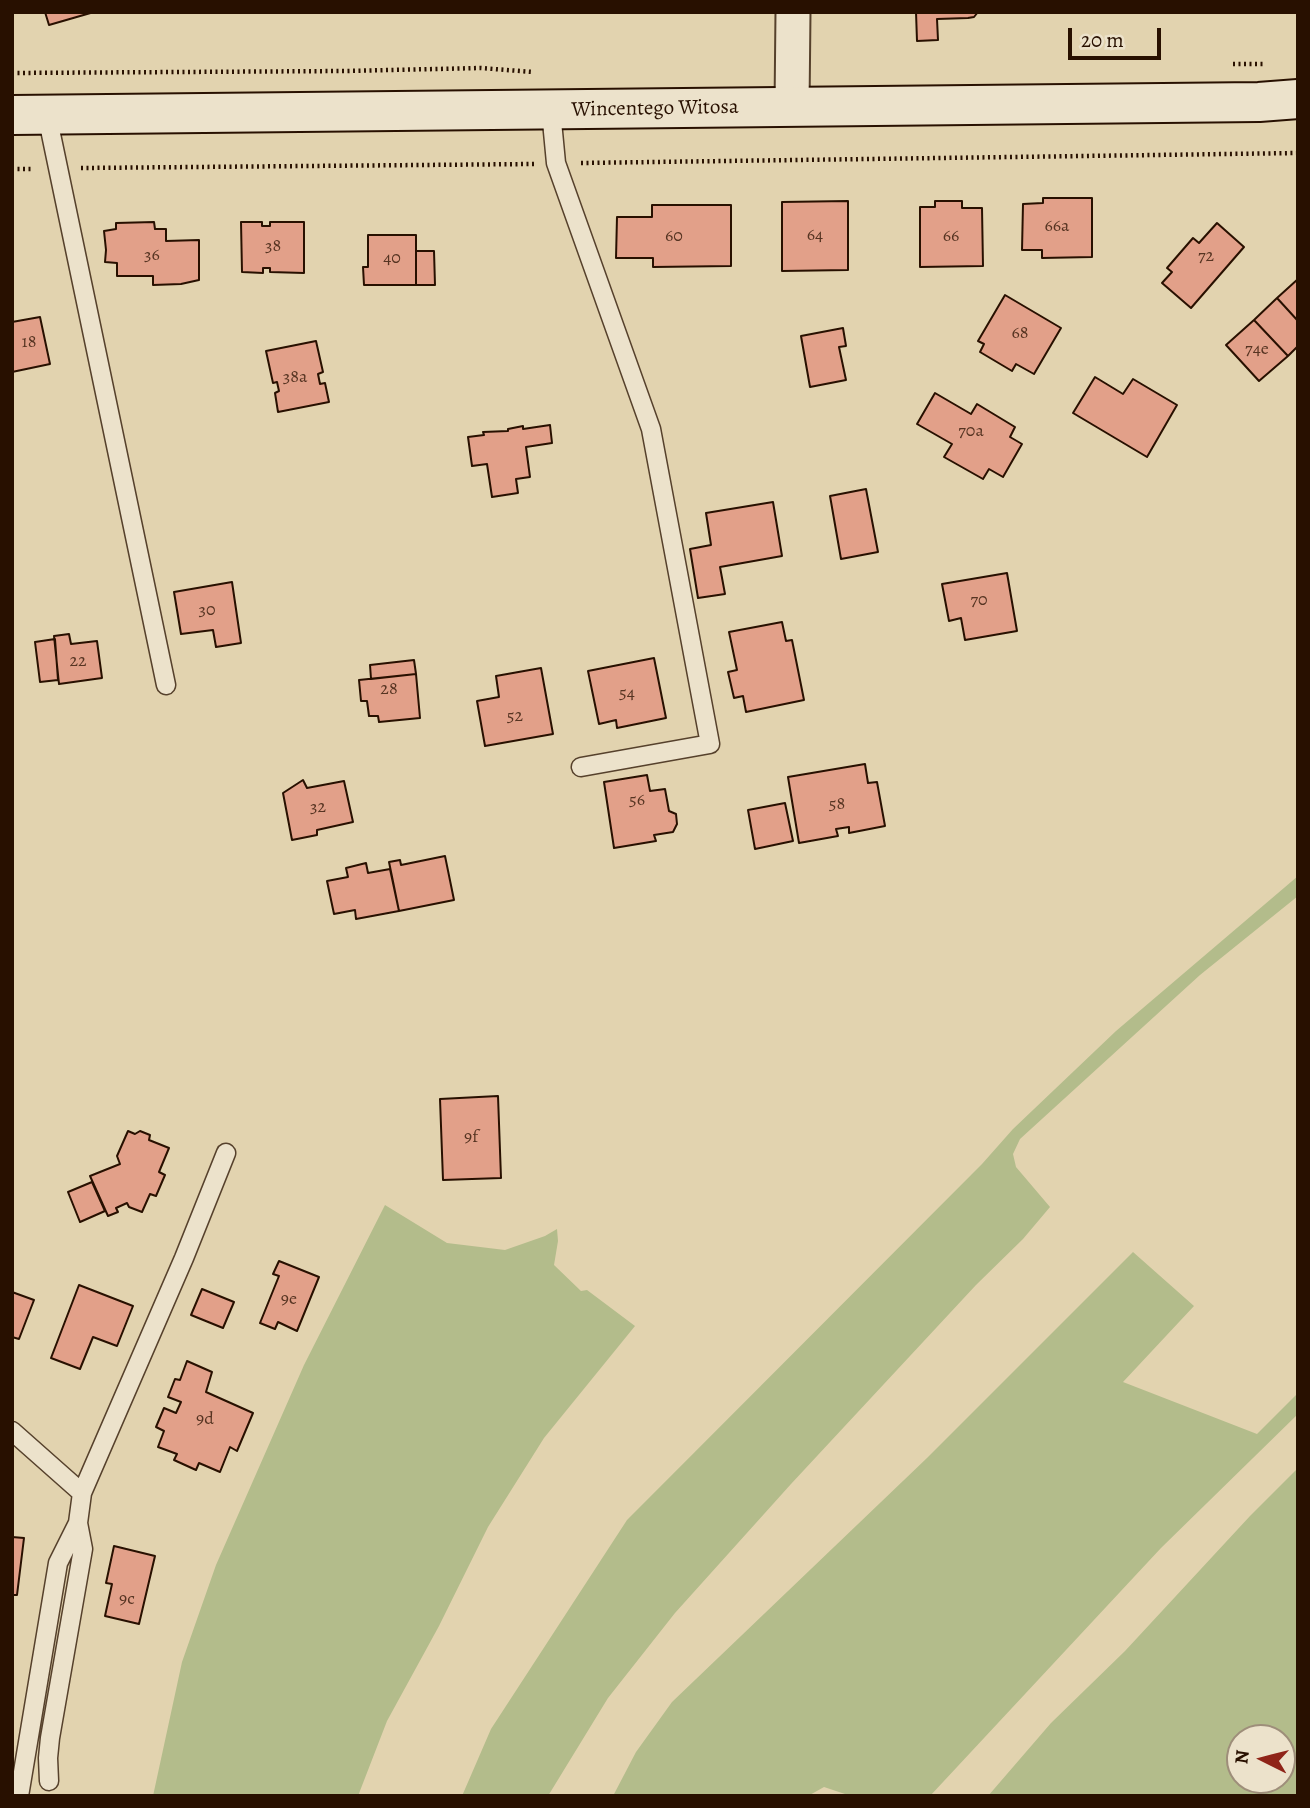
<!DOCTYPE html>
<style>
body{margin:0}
#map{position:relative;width:1310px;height:1808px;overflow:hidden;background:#e2d3af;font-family:Alegreya,serif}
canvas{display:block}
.frame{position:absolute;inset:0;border:14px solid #281000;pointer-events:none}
.north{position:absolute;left:1226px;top:1724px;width:70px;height:70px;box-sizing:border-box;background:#ece2cb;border:2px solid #9e8e7a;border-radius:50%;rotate:276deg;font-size:19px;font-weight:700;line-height:28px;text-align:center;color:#281000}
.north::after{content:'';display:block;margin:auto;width:24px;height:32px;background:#8f2418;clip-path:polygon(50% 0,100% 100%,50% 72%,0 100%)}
.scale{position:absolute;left:1068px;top:28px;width:93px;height:32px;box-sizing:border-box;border:4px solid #281000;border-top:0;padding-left:9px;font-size:21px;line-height:24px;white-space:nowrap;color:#281000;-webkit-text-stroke:5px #ece2cb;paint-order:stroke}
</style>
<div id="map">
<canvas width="1310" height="1808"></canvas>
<div class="frame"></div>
<div class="north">N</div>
<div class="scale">20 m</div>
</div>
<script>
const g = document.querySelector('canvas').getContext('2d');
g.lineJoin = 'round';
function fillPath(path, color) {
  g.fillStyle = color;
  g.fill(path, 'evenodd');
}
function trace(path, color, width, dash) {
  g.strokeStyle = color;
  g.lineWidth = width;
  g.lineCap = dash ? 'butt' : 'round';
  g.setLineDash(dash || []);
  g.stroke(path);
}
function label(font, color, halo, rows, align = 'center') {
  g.font = font + ' Alegreya,serif';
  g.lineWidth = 5;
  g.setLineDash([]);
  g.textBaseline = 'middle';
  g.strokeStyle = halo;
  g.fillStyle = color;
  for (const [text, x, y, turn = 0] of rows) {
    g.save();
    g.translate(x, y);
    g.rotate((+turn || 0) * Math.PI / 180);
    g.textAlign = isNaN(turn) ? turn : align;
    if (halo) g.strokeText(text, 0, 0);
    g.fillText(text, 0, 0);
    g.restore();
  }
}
const green = new Path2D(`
 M1298,876V896L1200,975L1020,1139L1013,1154L1016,1167L1050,1207L1023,1239L976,1285L791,1484L675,1613L608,1698L548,1796H462L491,1729L627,1520L982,1164L1013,1129L1116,1031Z
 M385,1205L447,1243L505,1250L545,1236L557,1229L558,1241L554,1265L581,1291L587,1290L635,1326L544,1438L488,1527L439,1626L387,1721L358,1796H153L182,1662L216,1565L304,1365Z
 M1133,1252L1194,1306L1123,1382L1257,1434L1298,1393V1414L1161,1548L930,1796H851L824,1787L808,1796H613L636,1752L672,1702L927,1458Z
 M1298,1468V1796H988L1051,1723L1125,1651L1250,1516ZM1240,1738H1282V1780H1240Z`);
const building = new Path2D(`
 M45,12H94L49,25Z
 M916,12H978L974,17L968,18L937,19L938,40L917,41Z
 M1043,198H1092V257L1042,258V250H1022L1023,204L1043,203Z
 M848,201V270L782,271V202Z
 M935,201H962V208H982L983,266L920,267V207H935Z
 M652,205H731V266L653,267V258H616L617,217H652Z
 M154,222L155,229H166V241L199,240V280L181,284L153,285V276H117V263L105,262L106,250L104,231L116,229V223Z
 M241,222H262V226H270V222H304V273L270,272V268H263V273L242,272Z
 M1217,223L1244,247L1191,308L1162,283L1172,272L1167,268L1193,238L1199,243Z
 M368,235H416V285H364L363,267H368Z
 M416,251H434L435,285H416Z
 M1298,279V321L1277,298Z
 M1005,295L1061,328L1034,374L1016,364L1012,371L980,352L984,344L978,341Z
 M1277,298L1298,321V346L1288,356L1254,320Z
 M40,317L50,364L12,372V322Z
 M1254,320L1288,356L1259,381L1226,345Z
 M843,328L846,346L839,347L846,380L810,387L801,336Z
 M316,341L323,372L318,374L320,384L325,383L329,402L278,412L275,393L279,391L277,382L273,383L266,351Z
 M1095,377L1123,394L1133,379L1177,405L1147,457L1073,413Z
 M935,393L971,414L977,404L1015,427L1010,437L1022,444L1003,477L989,469L983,479L944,457L952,444L917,424Z
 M550,425L552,443L526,447L530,477L516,479L518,493L492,497L487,464L472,466L468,437L484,435L483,432L508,431V429L523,426V429Z
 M866,489L878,552L841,559L830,496Z
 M773,502L782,556L720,567L725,594L698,598L690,549L711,545L706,513Z
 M1007,573L1017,631L965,640L961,618L949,621L942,584Z
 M232,582L241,643L216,647L213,630L181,634L174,592Z
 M782,622L786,641L792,640L804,700L746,712L743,696L734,698L728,672L737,670L729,632Z
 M69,634L71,644L97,641L102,678L59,684L54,636Z
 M55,639L58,680L40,682L35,642Z
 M654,658L666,718L617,728L616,720L599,724L588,671Z
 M414,660L416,674L371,679L370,665Z
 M541,668L553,734L485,746L477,701L499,697L496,676Z
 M416,674L420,718L379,722L378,716H369L367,701H361L359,680Z
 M865,764L868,783L877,782L885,826L849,833V827L836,829L838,836L799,843L788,777Z
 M647,775L650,791L665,789L669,811L676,814L677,824L673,832L654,835L656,841L614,848L604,782Z
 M303,780L307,788L344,781L353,822L317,830V835L292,840L283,793Z
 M785,803L793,841L755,849L748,810Z
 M445,856L454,900L399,911L389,862L400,860L401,865Z
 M366,863L368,873L390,869L399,911L356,919L355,910L334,914L327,881L348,877L346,868Z
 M498,1096L501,1178L443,1180L440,1099Z
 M128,1131L135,1134L140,1131L150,1135L149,1140L169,1148L159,1172L165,1175L156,1196L150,1194L142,1212L129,1207L127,1203L116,1208L118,1212L108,1216L90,1176L120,1164L117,1156Z
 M92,1182L105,1211L80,1222L68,1192Z
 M279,1261L319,1277L297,1331L278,1322L275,1329L260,1323L279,1276L273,1274Z
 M79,1285L133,1306L117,1346L93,1337L80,1369L51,1358Z
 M202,1289L234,1302L223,1328L191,1315Z
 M12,1292L34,1300L19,1339L12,1337Z
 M187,1361L212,1372L206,1392L253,1413L237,1451L230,1447L220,1472L199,1463L196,1470L174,1460L177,1454L158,1447L164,1431L156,1427L164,1408L176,1413L181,1402L168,1397L175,1379L180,1380Z
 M12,1537L24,1538L17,1595H12Z
 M114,1546L155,1556L139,1624L105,1616L112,1584L106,1583Z`);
const path = new Path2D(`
 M1233,64H1266
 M12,73L345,71L481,68L533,72
 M581,163L1298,153
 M81,168L534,164
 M12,169H34`);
const lane = new Path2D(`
 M551,111L556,163L651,429L710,744L581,767
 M47,115L166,685
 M12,1431L82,1493
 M49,1781L48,1758L50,1738L83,1549L78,1523L82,1493L184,1258L226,1153
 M19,1796L58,1563L78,1523`);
const street = new Path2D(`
 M792,107L793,12`);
const secondary = new Path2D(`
 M12,115L1259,102L1298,99`);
const numberNames = [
 ["66a",1057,227],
 ["64",815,236],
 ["60",674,237],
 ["66",951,237],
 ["38",273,247],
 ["36",152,256],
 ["72",1206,257],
 ["40",392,259],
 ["68",1020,334],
 ["18",29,343],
 ["74e",1257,350],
 ["38a",295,378],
 ["70a",971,432],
 ["70",979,601],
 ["30",207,611],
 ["22",78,662],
 ["28",389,690],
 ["54",627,694],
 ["52",515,717],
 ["56",637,801],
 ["58",837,805],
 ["32",318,808],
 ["9f",471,1138],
 ["9e",289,1300],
 ["9d",205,1420],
 ["9c",127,1600]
];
const streetNames = [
 ["Wincentego Witosa",655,109,-1]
];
fillPath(green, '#b3bc8b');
fillPath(building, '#e2a089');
trace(building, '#281000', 2);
trace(lane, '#56412c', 21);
trace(street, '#56412c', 37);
trace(secondary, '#281000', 42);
trace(path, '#281000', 4.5, [2, 3.5]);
trace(lane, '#ece2cb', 18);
trace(street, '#ece2cb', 33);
trace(secondary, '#ece2cb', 38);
label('18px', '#563422', null, numberNames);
label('21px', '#281000', '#ece2cb', streetNames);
</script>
